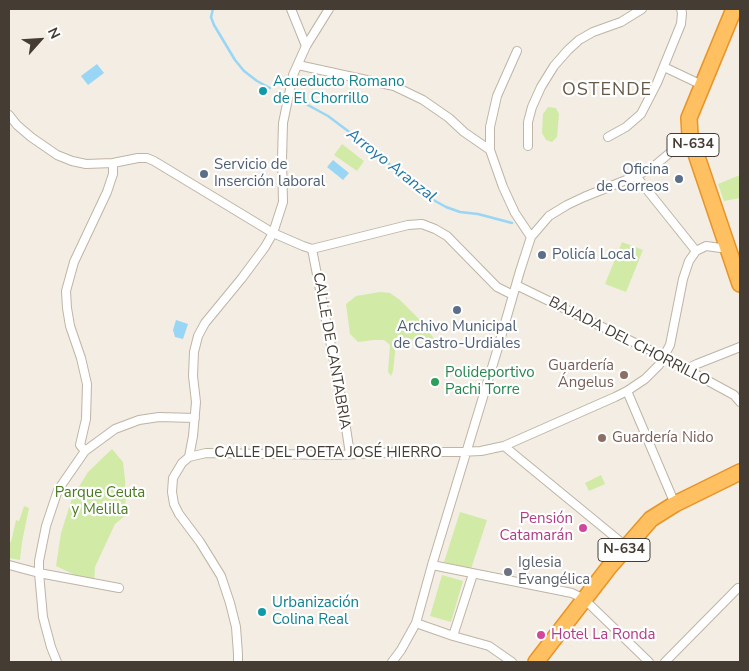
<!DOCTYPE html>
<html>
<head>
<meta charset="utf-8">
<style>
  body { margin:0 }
  #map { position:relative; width:749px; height:671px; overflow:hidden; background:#f3ede3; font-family:"Nunito Sans",sans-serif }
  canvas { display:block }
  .frame { position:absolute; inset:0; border:10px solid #453c33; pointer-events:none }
  .north { position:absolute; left:15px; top:15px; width:50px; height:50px; -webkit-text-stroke:4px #fff; paint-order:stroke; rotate:64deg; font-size:14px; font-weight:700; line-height:20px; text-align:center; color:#453c33 }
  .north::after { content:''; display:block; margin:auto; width:18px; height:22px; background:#453c33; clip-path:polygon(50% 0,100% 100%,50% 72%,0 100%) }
</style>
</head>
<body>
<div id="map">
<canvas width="749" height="671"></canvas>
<div class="frame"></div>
<div class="north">N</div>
</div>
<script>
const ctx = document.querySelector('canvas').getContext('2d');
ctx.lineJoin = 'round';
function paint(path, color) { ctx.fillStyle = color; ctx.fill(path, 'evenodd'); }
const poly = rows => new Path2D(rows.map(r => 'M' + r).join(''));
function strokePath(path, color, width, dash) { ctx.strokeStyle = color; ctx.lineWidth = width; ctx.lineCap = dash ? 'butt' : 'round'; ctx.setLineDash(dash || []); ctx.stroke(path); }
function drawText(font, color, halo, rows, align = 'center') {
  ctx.font = font + ' "Nunito Sans",sans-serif'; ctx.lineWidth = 4.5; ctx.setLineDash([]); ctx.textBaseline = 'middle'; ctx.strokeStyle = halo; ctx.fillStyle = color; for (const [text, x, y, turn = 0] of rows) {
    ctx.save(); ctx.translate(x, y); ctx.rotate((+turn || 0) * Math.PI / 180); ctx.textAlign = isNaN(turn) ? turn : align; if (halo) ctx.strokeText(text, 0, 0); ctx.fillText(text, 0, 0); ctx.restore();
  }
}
paint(poly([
  [548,107,556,108,559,114,557,137,552,142,546,140,542,133,543,114],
  [342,144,364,161,357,171,334,155],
  [740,175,740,198,724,201,718,184],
  [622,242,643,250,626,292,605,284],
  [380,292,390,293,400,300,419,319,439,345,436,348,421,341,408,339,398,341,396,344,393,371,391,376,388,372,390,345,384,340,373,340,358,342,350,334,346,304,356,296],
  [112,449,123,462,125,479,126,515,115,524,95,567,94,584,56,566,61,533,72,498,88,472],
  [601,475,605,484,589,491,585,483],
  [24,506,29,508,22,542,20,560,9,558,9,542,11,542,16,520,19,521],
  [460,512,487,520,471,569,444,562],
  [442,575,463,581,451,622,430,616]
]), '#d1eba7');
paint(poly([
  [97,64,104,73,88,85,81,76],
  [333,160,349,173,343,180,327,167],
  [176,320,188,324,183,339,175,337,173,330]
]), '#99d6f5');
strokePath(poly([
  [213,9,211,17,214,25,235,60,244,71,257,81,270,88],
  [278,92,306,104,328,116,368,146,428,197,446,207,460,212,478,214,512,223]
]), '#99d6f5', 2.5);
const street = poly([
  [291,9,306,46],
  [517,51,497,96,490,127,490,150,503,187,515,213,531,237],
  [298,65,394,86,423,100,449,118,464,132,490,150],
  [664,67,702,85],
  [9,115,17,125,31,137,57,155,72,161,86,164,113,163,138,158,147,158,154,161,273,233,303,246,312,249,408,225,422,224,435,229,447,236,497,287,513,295],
  [608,137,626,127,641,114,657,83,681,24,682,13,681,9],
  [528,146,528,122,532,107,541,87,554,66,568,50,579,40,593,32,621,22,642,9],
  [636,176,696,251],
  [312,249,342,402,350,454],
  [516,285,664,357,734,395,740,402],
  [686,369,697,364,740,347],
  [627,391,675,504],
  [504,446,627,547],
  [85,451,115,429,139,420,159,417,195,418],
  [189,457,206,453,335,455,405,452,458,452,481,451,504,446,615,397,627,391,645,379,659,365,670,345,683,279,689,261,696,251,706,246,728,249],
  [9,565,39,573,119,588],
  [432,565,572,593,584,599,649,662],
  [416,623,453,636,489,646,512,662],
  [453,636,473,574],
  [57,662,51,647,43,617,39,573,39,561,46,526,58,490,85,451,80,445,86,419,87,384,81,358,70,326,67,308,66,291,74,262,107,192,113,174,113,163],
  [238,662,238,654,236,627,230,603,221,576,200,542,179,514,174,504,172,492,173,478,182,463,189,457,193,436,196,402,193,376,194,352,198,336,205,323,242,278,265,247,273,233,283,202,282,159,283,123,293,75,306,46,329,9],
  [392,662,401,650,416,623,432,565,497,351,520,271,531,237,549,216,567,205,584,197,636,176,653,167,690,136],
  [665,662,738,588,740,588]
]);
const highway = poly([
  [734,9,689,118,690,136,740,284],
  [536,662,610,566,651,519,675,504,740,472]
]);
strokePath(street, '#bfb4a5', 10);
strokePath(highway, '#e99426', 18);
strokePath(street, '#fff', 8);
strokePath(highway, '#ffc061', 15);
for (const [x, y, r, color] of [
  [263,91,5,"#0f9aa8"],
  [204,174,5,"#5c6f8a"],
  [679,179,5,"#5c6f8a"],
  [542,255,5,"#5c6f8a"],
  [457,310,5,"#5c6f8a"],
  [624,375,5,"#8d6e63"],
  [435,382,5,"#2e9e5b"],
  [602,438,5,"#8d6e63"],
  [583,528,5,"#d1479c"],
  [508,572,5,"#6b7280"],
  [262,612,5,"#0f9aa8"],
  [541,635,5,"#d1479c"]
]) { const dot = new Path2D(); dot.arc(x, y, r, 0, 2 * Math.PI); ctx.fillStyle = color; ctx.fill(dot); strokePath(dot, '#fff', 2); }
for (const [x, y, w] of [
  [693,145,52],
  [624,550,52]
]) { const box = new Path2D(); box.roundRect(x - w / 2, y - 11.5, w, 23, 4); ctx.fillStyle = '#fff'; ctx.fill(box); strokePath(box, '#453c33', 1); }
drawText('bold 14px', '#453c33', null, [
  ["N-634",693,145],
  ["N-634",624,550]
]);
drawText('15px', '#0d838f', '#fff', [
  ["Acueducto Romano",273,82],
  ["de El Chorrillo",273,99],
  ["Urbanización",272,603],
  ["Colina Real",272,620]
], 'left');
drawText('15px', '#4e5e75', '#fff', [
  ["Servicio de",214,165],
  ["Inserción laboral",214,182],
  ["Oficina",669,170,"right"],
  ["de Correos",669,187,"right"],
  ["Policía Local",552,255],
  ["Archivo Municipal",457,327,"center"],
  ["de Castro-Urdiales",457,344,"center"]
], 'left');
drawText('15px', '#453c33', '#fff', [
  ["BAJADA DEL CHORRILLO",629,342,27],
  ["CALLE DE CANTABRIA",331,351,80],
  ["CALLE DEL POETA JOSÉ HIERRO",328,453]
]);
drawText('15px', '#785e54', '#fff', [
  ["Guardería",614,366],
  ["Ángelus",614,383],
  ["Guardería Nido",612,438,"left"]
], 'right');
drawText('15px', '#27864d', '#fff', [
  ["Polideportivo",445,373],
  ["Pachi Torre",445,390]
], 'left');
drawText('15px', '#4a7a22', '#fff', [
  ["Parque Ceuta",100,493],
  ["y Melilla",100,510]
]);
drawText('15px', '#b23c85', '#fff', [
  ["Pensión",573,519],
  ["Catamarán",573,536],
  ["Hotel La Ronda",551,635,"left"]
], 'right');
drawText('15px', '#5b616d', '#fff', [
  ["Iglesia",518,563],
  ["Evangélica",518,580]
], 'left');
drawText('italic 16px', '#2278a7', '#fff', [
  ["Arroyo Aranzal",391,166,38]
]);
ctx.letterSpacing = '1px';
drawText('18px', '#685a49', '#fff', [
  ["OSTENDE",607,91]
]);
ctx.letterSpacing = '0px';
</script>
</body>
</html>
